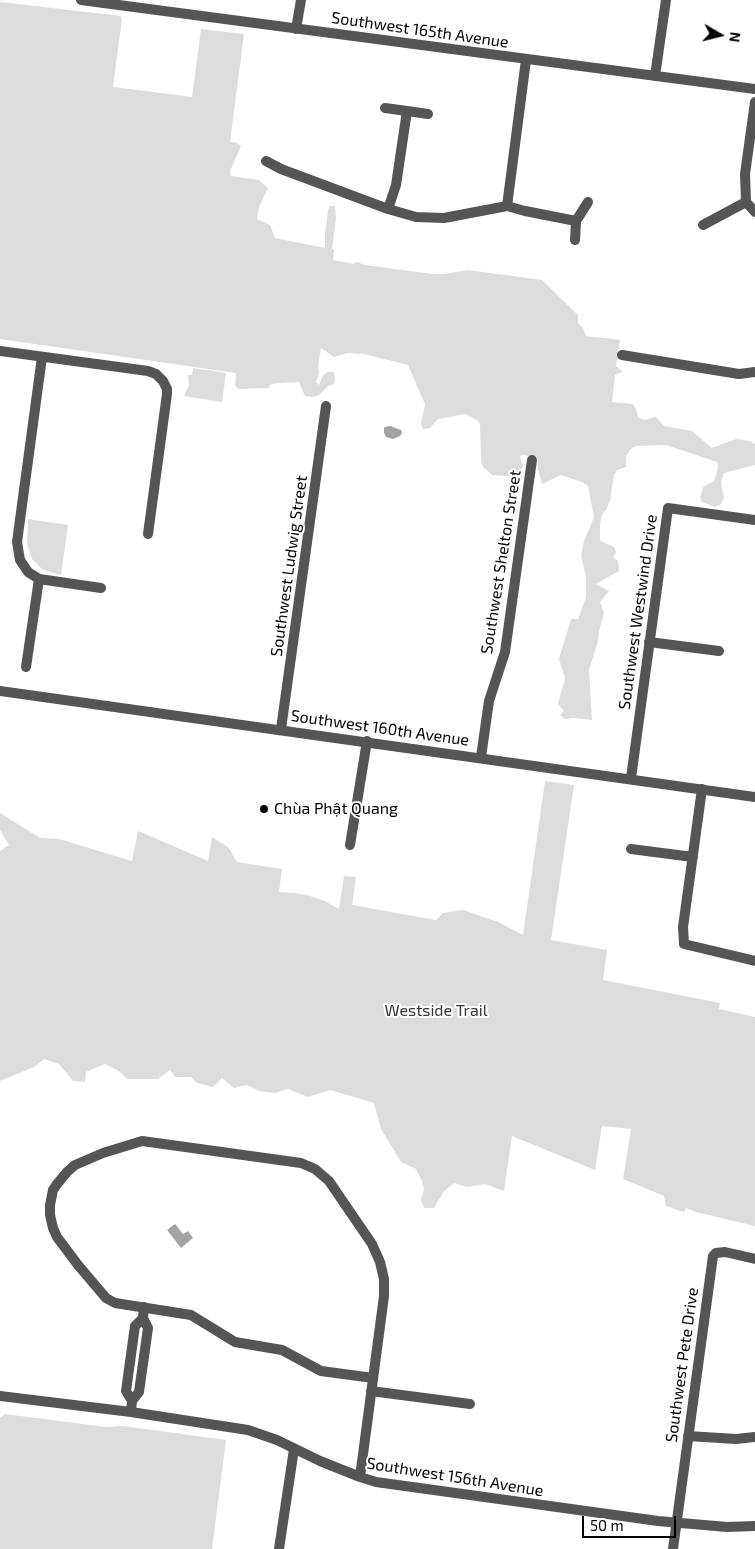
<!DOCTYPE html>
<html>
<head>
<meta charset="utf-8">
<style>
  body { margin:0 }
  #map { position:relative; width:755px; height:1549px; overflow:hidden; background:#fff; font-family:"Exo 2",sans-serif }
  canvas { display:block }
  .north { position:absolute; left:695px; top:10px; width:50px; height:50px; -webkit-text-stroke:4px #fff; paint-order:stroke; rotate:98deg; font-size:14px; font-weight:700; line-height:20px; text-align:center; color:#000 }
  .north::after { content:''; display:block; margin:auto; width:18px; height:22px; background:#000; clip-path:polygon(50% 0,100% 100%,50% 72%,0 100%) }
  .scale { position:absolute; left:582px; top:1516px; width:94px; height:22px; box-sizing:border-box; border:2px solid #000; border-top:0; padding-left:6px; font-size:15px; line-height:18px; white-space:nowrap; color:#000; -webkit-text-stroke:4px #fff; paint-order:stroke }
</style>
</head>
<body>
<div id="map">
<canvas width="755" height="1549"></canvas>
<div class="north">N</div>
<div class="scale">50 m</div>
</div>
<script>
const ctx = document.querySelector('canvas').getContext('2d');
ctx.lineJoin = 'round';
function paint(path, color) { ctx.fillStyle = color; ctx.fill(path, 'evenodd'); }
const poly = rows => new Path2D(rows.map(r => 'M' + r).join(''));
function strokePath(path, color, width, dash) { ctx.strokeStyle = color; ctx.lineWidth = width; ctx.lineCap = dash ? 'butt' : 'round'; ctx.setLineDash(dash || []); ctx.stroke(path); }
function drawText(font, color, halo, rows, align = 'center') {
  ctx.font = font + ' "Exo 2",sans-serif'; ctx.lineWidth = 4; ctx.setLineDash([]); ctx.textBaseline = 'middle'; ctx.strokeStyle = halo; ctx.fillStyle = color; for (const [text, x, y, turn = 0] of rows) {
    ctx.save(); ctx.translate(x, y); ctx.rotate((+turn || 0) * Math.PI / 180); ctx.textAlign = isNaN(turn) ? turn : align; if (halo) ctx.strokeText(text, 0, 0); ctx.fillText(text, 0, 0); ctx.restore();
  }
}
paint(poly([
  [0,2,121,16,121,18,122,19,113,87,192,97,201,29,244,34,230,142,235,142,241,146,230,171,231,176,259,180,268,188,259,207,257,219,270,225,275,238,325,248,325,234,328,210,330,206,335,206,336,219,332,249,334,249,333,260,354,264,357,262,365,265,433,274,445,274,468,270,542,280,578,315,578,323,583,328,586,336,620,340,616,366,623,372,615,375,612,402,633,404,636,409,638,417,644,420,656,417,664,426,692,431,712,448,736,439,750,441,755,444,755,465,724,473,721,483,724,498,721,504,715,507,702,502,700,497,703,487,714,481,718,467,717,462,666,445,636,446,631,449,626,456,626,467,617,470,614,475,610,501,606,510,602,514,600,525,600,541,614,547,616,552,613,557,618,561,619,571,596,584,609,591,600,602,604,613,599,631,598,641,589,670,592,720,573,718,565,719,560,715,564,711,558,704,565,678,559,659,571,619,578,619,586,597,586,577,581,555,584,541,594,517,588,486,582,482,561,475,542,484,538,469,538,458,523,455,520,456,523,466,520,471,507,476,492,475,483,467,481,461,480,424,477,420,465,414,438,419,430,428,423,429,421,424,425,404,408,365,364,354,348,353,334,357,321,348,318,366,319,374,316,382,319,385,323,375,328,372,334,372,335,378,334,384,328,386,319,395,313,397,305,396,299,382,277,383,270,385,269,388,238,389,235,385,236,373,0,339],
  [193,368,226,373,222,402,184,396,189,385,188,375,192,375],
  [28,519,68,525,61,575,43,570,32,559,27,544],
  [545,781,574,785,551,940,607,950,603,980,720,1003,719,1009,755,1017,755,1226,696,1212,686,1208,684,1212,666,1206,664,1196,623,1179,631,1129,602,1126,595,1170,512,1136,504,1191,485,1184,467,1187,454,1183,444,1191,434,1208,424,1208,421,1200,424,1189,422,1181,416,1169,401,1162,381,1129,374,1103,330,1090,308,1097,288,1089,275,1093,259,1091,247,1085,234,1088,222,1078,213,1087,197,1083,191,1077,175,1077,170,1070,158,1079,127,1079,119,1071,105,1064,86,1072,85,1082,73,1081,59,1064,44,1059,34,1067,0,1081,0,851,9,845,0,830,0,813,40,838,59,839,132,861,138,831,208,861,212,837,228,847,237,862,282,869,279,892,295,893,310,896,325,901,339,909,344,876,356,877,352,905,436,920,443,913,463,910,498,922,523,935],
  [5,1414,106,1427,123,1426,226,1440,212,1549,0,1549,0,1418]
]), '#dcdcdc');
paint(poly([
  [390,426,401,430,402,433,400,436,393,439,386,437,384,433,384,428,385,427],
  [175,1224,183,1234,188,1231,193,1238,181,1248,167,1230]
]), '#a3a3a3');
strokePath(poly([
  [81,0,755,89],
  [296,29,301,0],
  [655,76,666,0],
  [755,102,745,174,746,202,755,212],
  [385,108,407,111],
  [266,161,281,169,388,209,416,217,444,218,507,206,525,211,576,221,575,240],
  [507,206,526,60],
  [388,209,396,185,407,111,428,114],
  [576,221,588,202],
  [703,225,746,202],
  [0,351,148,371,156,374,163,381,167,389,167,394,148,534],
  [622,355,739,374,755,372],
  [42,357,17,542,20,560,28,572,39,579,101,588],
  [649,642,719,651],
  [26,667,39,579],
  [281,729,326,406],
  [481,757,489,701,505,652,532,460],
  [631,778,668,508,755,520],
  [702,789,683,927,684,944,755,961],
  [350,845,367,741],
  [631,849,693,857],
  [371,1391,470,1404],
  [0,1396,131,1412,248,1430,277,1440,320,1461,360,1477,376,1482,658,1521,727,1527,755,1526],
  [132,1401,126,1391,135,1326,143,1318],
  [131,1412,132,1401,139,1392,148,1328,143,1318,144,1307],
  [688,1436,736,1439,755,1437],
  [360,1477,384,1296,384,1279,380,1262,372,1244,329,1181,315,1169,301,1163,142,1141,103,1153,75,1165,67,1172,57,1184,53,1190,50,1205,50,1215,53,1228,57,1237,78,1265,106,1298,115,1303,191,1315,235,1342,282,1350,321,1371,373,1378],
  [279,1549,294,1449],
  [673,1549,713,1256,716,1253,725,1252,755,1259]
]), '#555', 10);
strokePath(poly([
  [0,691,755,797]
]), '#555', 10);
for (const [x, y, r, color] of [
  [264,809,5,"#000"]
]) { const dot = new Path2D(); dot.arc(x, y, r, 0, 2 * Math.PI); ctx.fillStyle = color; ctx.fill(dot); strokePath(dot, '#fff', 2); }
drawText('16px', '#000', '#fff', [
  ["Southwest 165th Avenue",420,30,8],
  ["Southwest Shelton Street",501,562,-81],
  ["Southwest Ludwig Street",289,566,-82],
  ["Southwest Westwind Drive",638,612,-82],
  ["Southwest 160th Avenue",380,728,8],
  ["Southwest Pete Drive",682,1365,-82],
  ["Southwest 156th Avenue",455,1477,9]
]);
drawText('16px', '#000', '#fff', [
  ["Chùa Phật Quang",274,809]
], 'left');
drawText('16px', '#333', '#fff', [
  ["Westside Trail",436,1011]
]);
</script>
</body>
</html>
